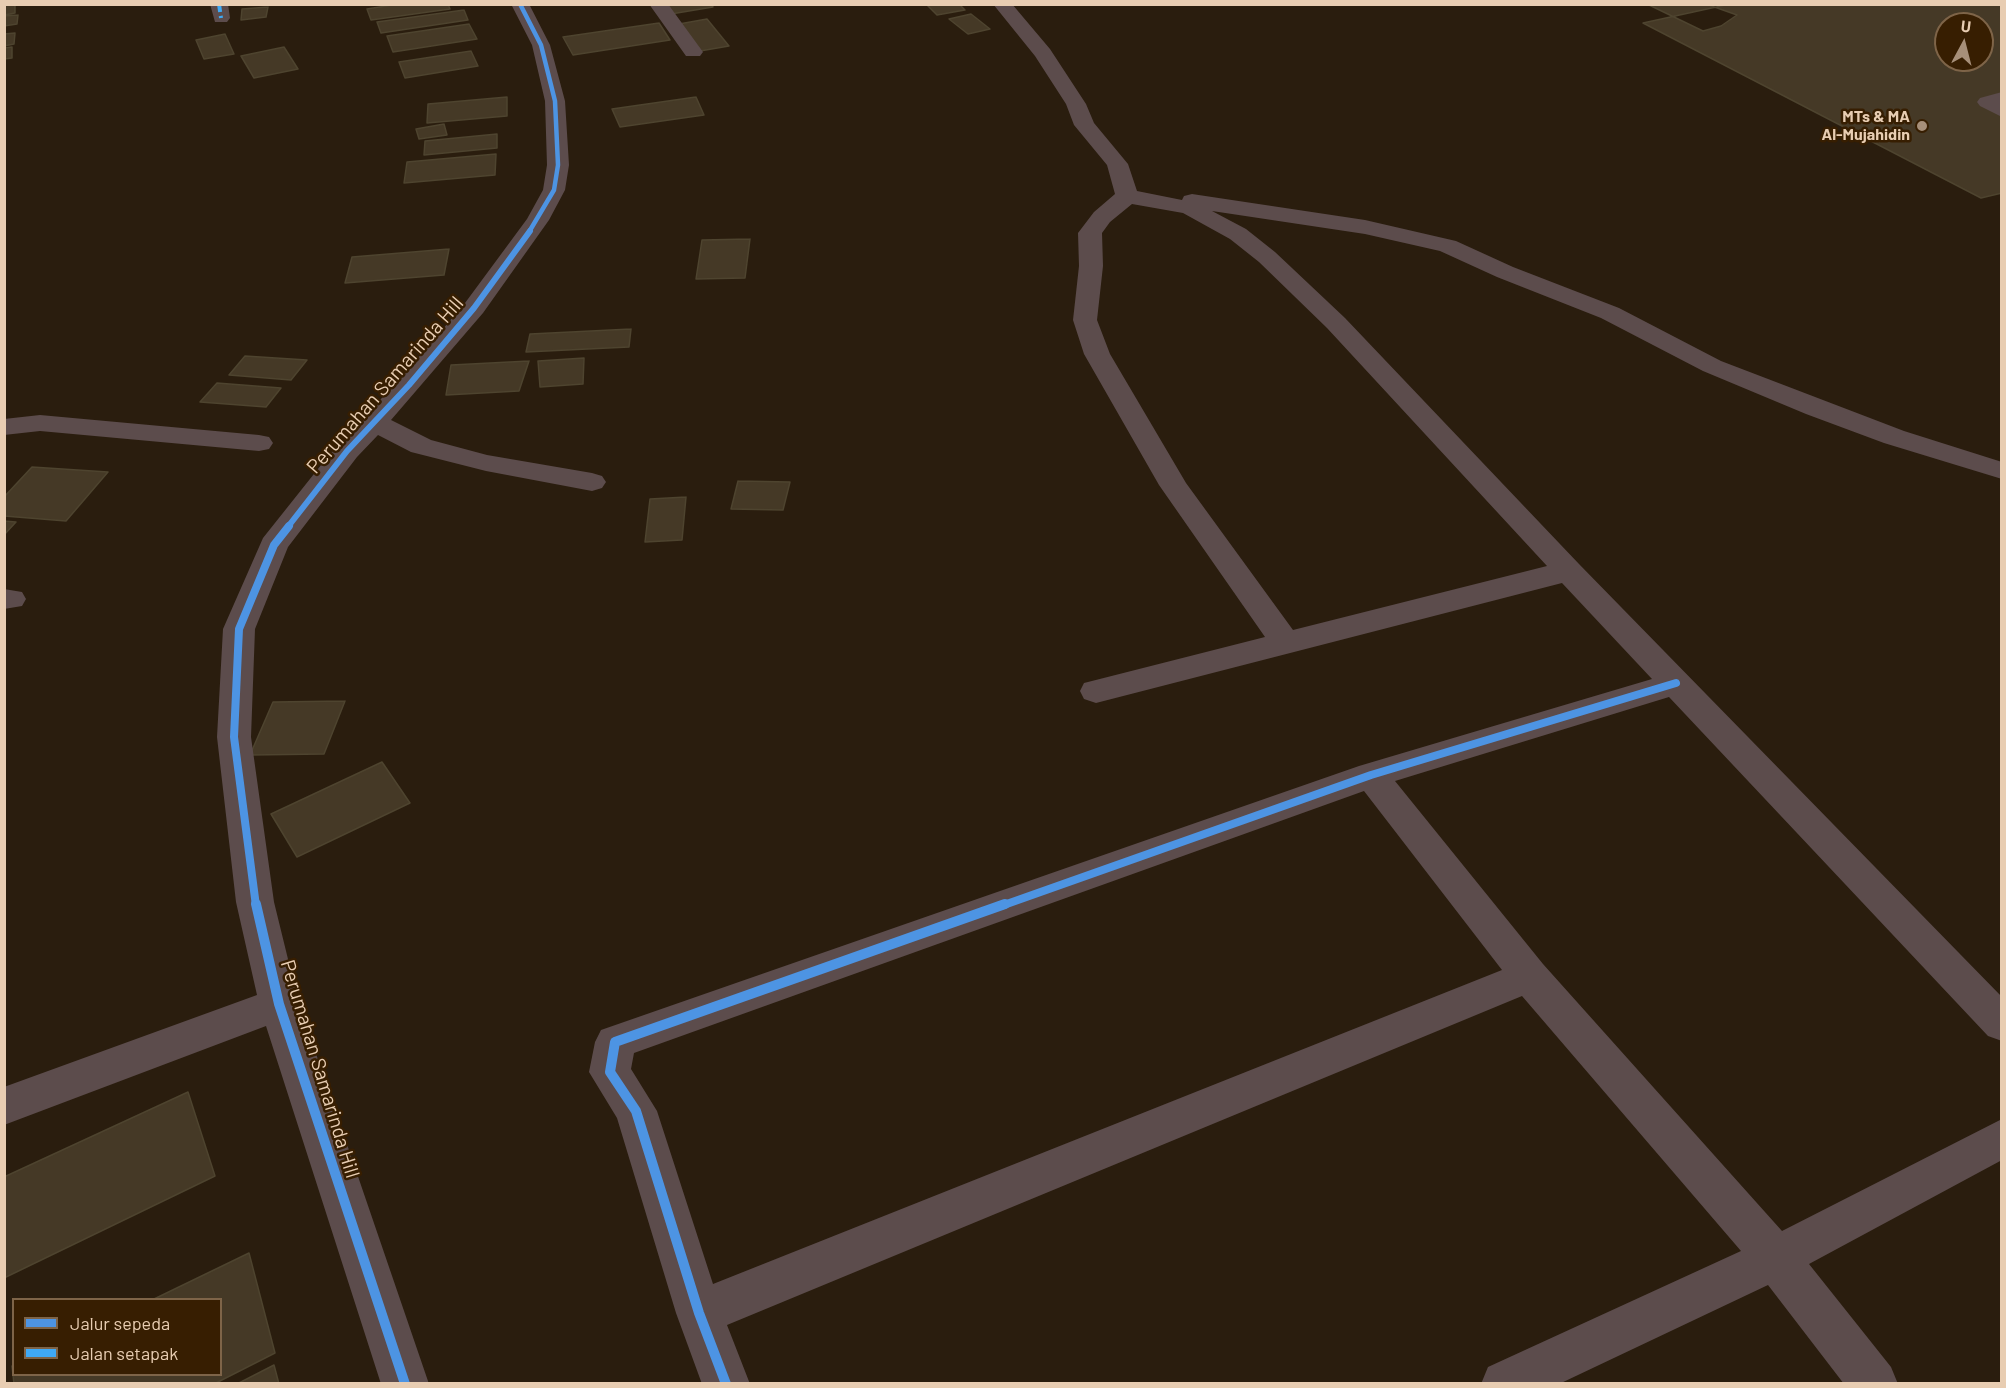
<!DOCTYPE html>
<html>
<head>
<meta charset="utf-8">
<style>
  body { margin:0 }
  #map { position:relative; width:2006px; height:1388px; overflow:hidden; background:#2a1d0e; font-family:Barlow,sans-serif }
  canvas { display:block }
  .frame { position:absolute; inset:0; border:6px solid #e8cdb2; pointer-events:none }
  .legend { position:absolute; left:12px; top:1298px; width:210px; height:78px; box-sizing:border-box; background:#371e01; border:2px solid #7e6448; margin:0; padding:8px 10px; list-style:none; font-size:18px; color:#e8cdb2 }
  .legend li { display:flex; align-items:center; gap:12px; height:30px }
  .legend b { width:30px; border:2px solid #7e6448 }
  .north { position:absolute; left:1934px; top:12px; width:60px; height:60px; box-sizing:border-box; background:#371e01; border:2px solid #7e6448; border-radius:50%; rotate:7deg; font-size:16px; font-weight:700; line-height:24px; text-align:center; color:#e8cdb2 }
  .north::after { content:''; display:block; margin:auto; width:21px; height:27px; background:#a68f79; clip-path:polygon(50% 0,100% 100%,50% 72%,0 100%) }
</style>
</head>
<body>
<div id="map">
<canvas width="2006" height="1388"></canvas>
<div class="frame"></div>
<ul class="legend">
<li><b style="height:8px;background:#4d94e3"></b>Jalur sepeda</li>
<li><b style="height:8px;background:#3fa9f5"></b>Jalan setapak</li>
</ul>
<div class="north">U</div>
</div>
<script>
const ctx = document.querySelector('canvas').getContext('2d');
ctx.lineJoin = 'round';
function paint(path, color) { ctx.fillStyle = color; ctx.fill(path, 'evenodd'); }
const poly = rows => new Path2D(rows.map(r => 'M' + r).join(''));
function strokePath(path, color, width, dash) { ctx.strokeStyle = color; ctx.lineWidth = width; ctx.lineCap = dash ? 'butt' : 'round'; ctx.setLineDash(dash || []); ctx.stroke(path); }
function drawText(font, color, halo, rows, align = 'center') {
  ctx.font = font + ' Barlow,sans-serif'; ctx.lineWidth = 5; ctx.setLineDash([]); ctx.textBaseline = 'middle'; ctx.strokeStyle = halo; ctx.fillStyle = color; for (const [text, x, y, turn = 0] of rows) {
    ctx.save(); ctx.translate(x, y); ctx.rotate((+turn || 0) * Math.PI / 180); ctx.textAlign = isNaN(turn) ? turn : align; if (halo) ctx.strokeText(text, 0, 0); ctx.fillText(text, 0, 0); ctx.restore();
  }
}
const building = poly([
  [4,4,15,4,15,13,4,15,4,4],
  [398,4,448,4,450,9,371,20,367,9,398,4],
  [663,4,711,4,713,7,671,14,663,4],
  [926,4,959,4,965,10,937,15,926,4],
  [1706,4,1737,15,1721,26,1703,31,1647,4,1706,4],
  [1730,4,2002,4,2002,193,1981,198,1643,23,1730,4],
  [1946,24,1982,24,1982,60,1946,60,1946,24],
  [268,7,266,17,241,20,242,9,268,7],
  [464,10,468,20,381,33,377,22,464,10],
  [971,14,990,29,968,34,949,19,971,14],
  [18,15,17,24,4,26,4,16,18,15],
  [707,19,729,46,700,51,679,24,707,19],
  [659,23,670,40,573,55,563,37,659,23],
  [469,24,477,39,393,52,387,36,469,24],
  [15,33,14,44,4,46,4,34,15,33],
  [225,34,234,54,204,59,196,40,225,34],
  [12,47,12,58,4,59,4,48,12,47],
  [284,47,298,69,254,78,241,56,284,47],
  [471,51,478,66,405,78,399,62,471,51],
  [507,97,507,116,427,123,428,104,507,97],
  [696,97,704,115,620,127,612,109,696,97],
  [444,124,447,135,419,139,416,129,444,124],
  [497,134,497,148,424,155,425,141,497,134],
  [496,154,495,175,404,183,407,162,496,154],
  [750,239,745,278,696,279,702,240,750,239],
  [449,249,444,275,345,283,352,257,449,249],
  [631,329,629,347,526,352,530,334,631,329],
  [245,356,307,360,291,380,229,375,245,356],
  [584,358,583,384,540,387,538,361,584,358],
  [529,361,519,391,446,395,451,365,529,361],
  [217,383,281,388,266,407,200,402,217,383],
  [32,467,108,472,66,521,4,516,4,497,32,467],
  [738,481,790,482,783,510,731,509,738,481],
  [686,497,682,540,645,542,650,499,686,497],
  [4,521,16,522,4,535,4,521],
  [345,701,324,754,250,755,273,702,345,701],
  [382,762,410,803,297,857,271,814,382,762],
  [188,1092,215,1176,4,1278,4,1177,188,1092],
  [249,1253,275,1353,214,1384,14,1384,12,1366,14,1366,14,1374,220,1374,220,1300,152,1300,249,1253],
  [274,1365,279,1384,237,1384,274,1365]
]);
paint(building, '#453926');
strokePath(building, '#4e442f', 1.5);
paint(poly([
  [210,4,228,4,230,18,227,22,215,22,210,4],
  [511,4,529,4,550,45,565,101,569,165,565,190,549,220,483,313,391,420,431,440,487,455,592,473,602,476,606,482,602,488,592,491,486,471,411,452,378,435,357,457,288,547,255,629,251,737,274,902,299,1004,429,1384,381,1384,266,1026,4,1125,4,1087,257,995,236,902,217,737,223,629,263,538,337,445,400,379,465,303,527,219,543,190,547,165,545,101,532,45,511,4],
  [649,4,668,4,703,52,700,56,686,56,649,4],
  [993,4,1012,4,1050,49,1086,104,1094,123,1128,164,1137,191,1182,200,1184,196,1192,194,1365,220,1456,241,1513,267,1619,308,1721,361,1904,431,2002,462,2002,479,1884,443,1806,414,1703,371,1601,318,1497,277,1440,251,1365,234,1212,211,1246,229,1275,252,1345,318,1579,564,2002,997,2002,1041,1988,1036,1669,697,1395,781,1543,964,1782,1231,2002,1119,2002,1160,1809,1264,1891,1367,1898,1384,1844,1384,1768,1285,1559,1384,1481,1384,1488,1367,1741,1251,1522,996,727,1325,750,1384,702,1384,676,1313,617,1118,589,1072,595,1042,601,1030,1359,766,1652,679,1562,583,1096,703,1084,699,1080,691,1084,683,1265,637,1159,485,1084,354,1073,320,1079,266,1078,233,1094,212,1115,194,1107,165,1074,125,1066,104,1035,56,993,4],
  [1132,204,1183,213,1230,239,1259,262,1327,328,1547,566,1293,630,1186,483,1110,354,1097,320,1103,266,1102,233,1110,222,1132,204],
  [1364,791,1502,970,713,1284,657,1111,631,1069,634,1053,1364,791],
  [2002,92,2002,117,1980,106,1977,102,1980,98,2002,92],
  [40,415,259,435,269,437,273,443,269,449,259,451,40,431,4,435,4,419,40,415],
  [4,589,22,592,26,599,22,606,4,609,4,589]
]), '#5c4c4c');
strokePath(poly([
  [219,4,221,18]
]), '#3fa9f5', 4, [8, 4]);
strokePath(poly([
  [520,4,541,45,555,101,558,165,554,190,529,232]
]), '#4d94e3', 4.5);
strokePath(poly([
  [287,528,347,451,409,385,474,308,530,231]
]), '#4d94e3', 6);
strokePath(poly([
  [256,906,234,737,239,629,274,545,289,526],
  [1001,906,1371,775,1676,683]
]), '#4d94e3', 8);
strokePath(poly([
  [256,904,279,1004,405,1384],
  [726,1384,699,1313,636,1111,610,1072,615,1042,1005,904]
]), '#4d94e3', 10);
for (const [x, y, r, color] of [
  [1922,126,6,"#a68f79"]
]) { const dot = new Path2D(); dot.arc(x, y, r, 0, 2 * Math.PI); ctx.fillStyle = color; ctx.fill(dot); strokePath(dot, '#371e01', 2); }
drawText('bold 16px', '#e8cdb2', '#371e01', [
  ["MTs & MA",1910,117],
  ["Al-Mujahidin",1910,135]
], 'right');
drawText('20px', '#e8cdb2', '#371e01', [
  ["Perumahan Samarinda Hill",385,385,-49],
  ["Perumahan Samarinda Hill",320,1069,73]
]);
</script>
</body>
</html>
